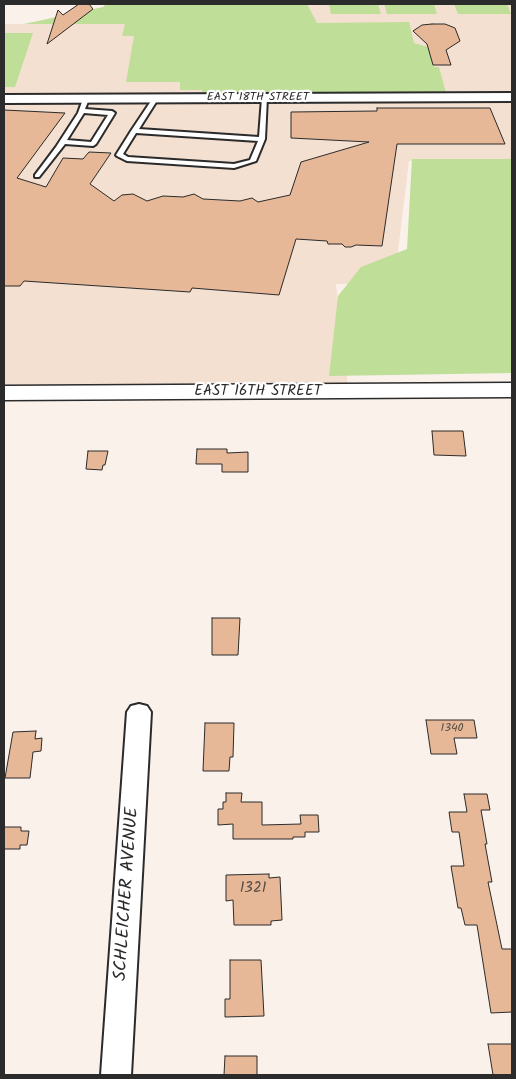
<!DOCTYPE html>
<html>
<head>
<meta charset="utf-8">
<style>
  body { margin:0 }
  #map { position:relative; width:516px; height:1079px; overflow:hidden; background:#faf1ea; font-family:Kalam,sans-serif }
  canvas { display:block }
  .frame { position:absolute; inset:0; border:5px solid #2b2b2b; pointer-events:none }
</style>
</head>
<body>
<div id="map">
<canvas width="516" height="1079"></canvas>
<div class="frame"></div>
</div>
<script>
const ctx = document.querySelector('canvas').getContext('2d');
ctx.lineJoin = 'round';
function paint(path, color) { ctx.fillStyle = color; ctx.fill(path, 'evenodd'); }
const poly = rows => new Path2D(rows.map(r => 'M' + r).join(''));
function strokePath(path, color, width, dash) { ctx.strokeStyle = color; ctx.lineWidth = width; ctx.lineCap = dash ? 'butt' : 'round'; ctx.setLineDash(dash || []); ctx.stroke(path); }
function drawText(font, color, halo, rows, align = 'center') {
  ctx.font = font + ' Kalam,sans-serif'; ctx.lineWidth = 4.5; ctx.setLineDash([]); ctx.textBaseline = 'middle'; ctx.strokeStyle = halo; ctx.fillStyle = color; for (const [text, x, y, turn = 0] of rows) {
    ctx.save(); ctx.translate(x, y); ctx.rotate((+turn || 0) * Math.PI / 180); ctx.textAlign = isNaN(turn) ? turn : align; if (halo) ctx.strokeText(text, 0, 0); ctx.fillText(text, 0, 0); ctx.restore();
  }
}
paint(poly([
  [201,4,512,4,512,161,409,161,394,284,336,284,348,386,4,389,4,24,199,23]
]), '#f4e0d1');
paint(poly([
  [106,4,307,4,317,23,409,22,414,43,428,47,434,67,439,67,446,93,203,94,202,90,180,90,180,82,126,82,134,36,122,36,125,24,24,24,103,7],
  [329,4,378,4,381,14,331,14],
  [384,4,434,4,437,14,387,14],
  [454,4,507,4,511,14,458,14],
  [4,33,33,33,15,87,4,87],
  [412,159,512,159,512,373,329,376,338,296,361,267,407,249]
]), '#bfde97');
const building = poly([
  [79,4,89,4,93,9,47,44,58,10,63,15,79,4],
  [432,24,445,24,455,28,460,41,446,50,451,65,433,65,427,44,413,31,422,25,432,24],
  [377,108,490,108,505,144,397,144,382,246,356,245,351,247,345,247,342,244,328,244,327,241,296,239,279,295,192,288,190,292,24,281,20,286,4,286,4,110,65,113,17,178,46,187,63,158,83,159,89,152,111,153,90,184,114,201,122,195,133,194,147,201,163,196,183,197,194,194,203,199,240,201,252,198,258,202,290,195,301,162,369,142,291,138,291,112,377,111,377,108],
  [432,431,463,431,466,456,434,455,432,431],
  [197,449,227,449,227,453,248,452,248,472,222,472,222,464,196,464,197,449],
  [88,451,108,451,105,465,103,465,102,470,86,469,88,451],
  [212,618,240,618,238,655,212,655,212,618],
  [426,720,474,720,477,738,454,738,457,754,431,754,426,720],
  [205,723,234,723,233,757,230,757,229,771,203,771,205,723],
  [36,731,35,739,42,738,41,751,33,752,30,778,5,778,13,732,36,731],
  [226,793,242,793,241,802,262,802,262,825,301,824,300,815,318,815,319,832,305,832,305,837,293,837,293,839,233,839,233,824,218,825,218,809,223,809,223,802,226,802,226,793],
  [464,794,487,794,490,810,481,810,487,844,485,844,492,882,488,882,502,949,512,949,512,1012,491,1013,477,925,465,925,461,908,458,908,451,866,464,866,459,832,452,832,449,812,467,812,464,794],
  [4,827,21,827,21,831,29,831,27,845,20,845,20,849,4,849,4,827],
  [269,874,269,878,280,877,282,920,271,921,271,925,234,925,233,900,226,901,226,875,269,874],
  [230,960,261,960,264,1016,225,1017,225,999,230,999,230,960],
  [488,1044,512,1044,512,1075,493,1075,488,1044],
  [225,1056,257,1056,257,1075,224,1075,225,1056]
]);
paint(building, '#e6b897');
strokePath(building, '#2b2b2b', 1);
const lane = poly([
  [86,97,89,99,85,109,112,111,115,113,96,144,93,146,65,144,39,177,35,177,35,175,56,147,78,113,83,99,86,97],
  [84,113,108,115,91,142,67,140,84,113],
  [155,97,158,99,139,129,259,137,262,98,267,97,265,139,256,161,234,168,127,161,117,156,116,155,131,131,153,98,155,97],
  [136,133,258,141,250,160,234,164,128,157,123,154,136,133]
]);
const street = poly([
  [512,93,512,101,4,103,4,95,512,93],
  [139,704,147,706,151,712,131,1075,101,1075,127,712,131,706,139,704]
]);
const secondary = poly([
  [512,383,512,397,4,400,4,386,512,383]
]);
strokePath(lane, '#2b2b2b', 4);
strokePath(street, '#2b2b2b', 4);
strokePath(secondary, '#2b2b2b', 3);
paint(lane, '#fff');
paint(street, '#fff');
paint(secondary, '#fff');
drawText('12px', '#2b2b2b', '#fff', [
  ["EAST 18TH STREET",258,98]
]);
drawText('12px', '#5a4e46', null, [
  ["1340",452,729]
]);
drawText('15px', '#2b2b2b', '#fff', [
  ["EAST 16TH STREET",258,392]
]);
drawText('15px', '#5a4e46', null, [
  ["1321",253,889]
]);
drawText('18px', '#2b2b2b', '#fff', [
  ["SCHLEICHER AVENUE",128,894,-86]
]);
</script>
</body>
</html>
